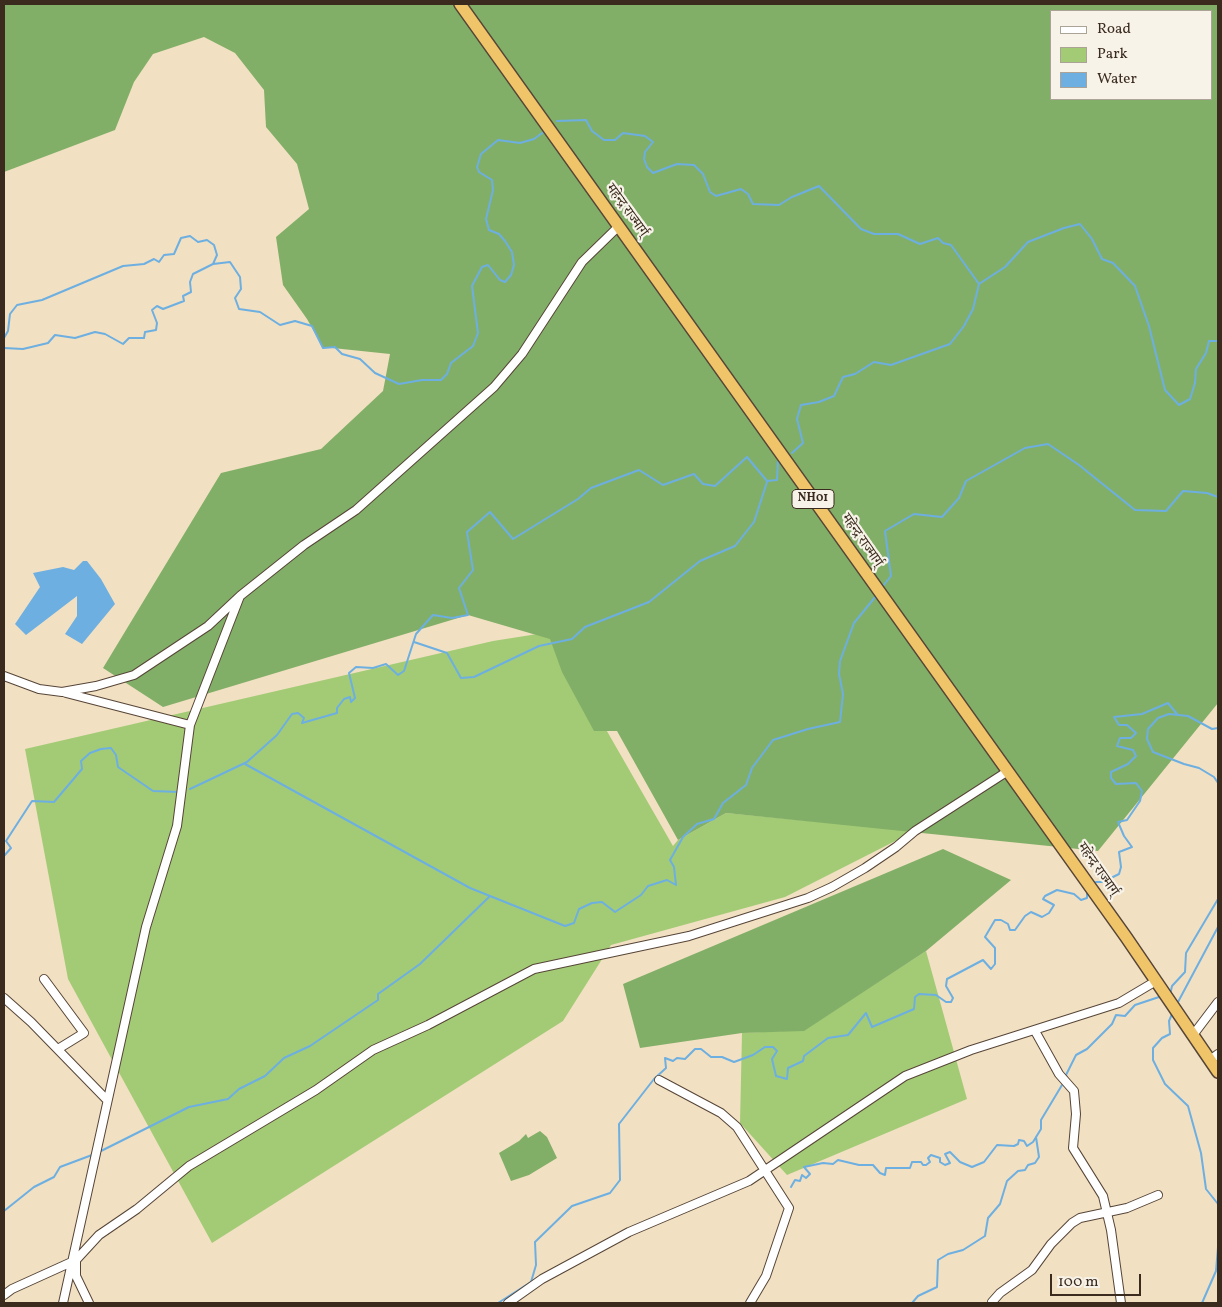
<!DOCTYPE html>
<html>
<head>
<meta charset="utf-8">
<style>
  body { margin:0 }
  #map { position:relative; width:1222px; height:1307px; overflow:hidden; background:#f2e0c3; font-family:Vollkorn,serif }
  canvas { display:block }
  .frame { position:absolute; inset:0; border:5px solid #3b2a1e; pointer-events:none }
  .legend { position:absolute; left:1050px; top:10px; width:162px; height:90px; box-sizing:border-box; background:#f7f3e8; border:1px solid #aca397; margin:0; padding:6px 9px; list-style:none; font-size:15px; color:#3b2a1e }
  .legend li { display:flex; align-items:center; gap:10px; height:25px }
  .legend b { width:25px; border:1px solid #aca397 }
  .scale { position:absolute; left:1050px; top:1274px; width:91px; height:22px; box-sizing:border-box; border:2px solid #3b2a1e; border-top:0; padding-left:6px; font-size:15px; line-height:18px; white-space:nowrap; color:#3b2a1e; -webkit-text-stroke:4px #f7f3e8; paint-order:stroke }
</style>
</head>
<body>
<div id="map">
<canvas width="1222" height="1307"></canvas>
<div class="frame"></div>
<ul class="legend">
<li><b style="height:6px;background:#fff"></b>Road</li>
<li><b style="height:14px;background:#a3cb76"></b>Park</li>
<li><b style="height:14px;background:#6dafe1"></b>Water</li>
</ul>
<div class="scale">100 m</div>
</div>
<script>
const ctx = document.querySelector('canvas').getContext('2d');
ctx.lineJoin = 'round';
function paint(path, color) { ctx.fillStyle = color; ctx.fill(path, 'evenodd'); }
const poly = rows => new Path2D(rows.map(r => 'M' + r).join(''));
function strokePath(path, color, width, dash) { ctx.strokeStyle = color; ctx.lineWidth = width; ctx.lineCap = dash ? 'butt' : 'round'; ctx.setLineDash(dash || []); ctx.stroke(path); }
function drawText(font, color, halo, rows, align = 'center') {
  ctx.font = font + ' Vollkorn,"Noto Serif Devanagari",serif'; ctx.lineWidth = 4.5; ctx.setLineDash([]); ctx.textBaseline = 'middle'; ctx.strokeStyle = halo; ctx.fillStyle = color; for (const [text, x, y, turn = 0] of rows) {
    ctx.save(); ctx.translate(x, y); ctx.rotate((+turn || 0) * Math.PI / 180); ctx.textAlign = isNaN(turn) ? turn : align; if (halo) ctx.strokeText(text, 0, 0); ctx.fillText(text, 0, 0); ctx.restore();
  }
}
paint(poly([
  [550,632,673,846,678,840,726,813,915,831,785,897,611,945,563,1021,212,1243,68,979,25,749,493,641],
  [926,951,967,1099,787,1175,740,1123,742,1033,804,1030]
]), '#a3cb76');
paint(poly([
  [4,4,1218,4,1218,703,1098,851,726,813,678,840,617,731,594,731,562,672,550,639,468,615,163,707,103,668,221,473,321,449,383,391,390,354,323,347,307,319,283,285,276,237,309,209,297,164,266,127,264,90,235,53,204,37,153,54,134,82,115,130,4,172],
  [1051,11,1211,11,1211,99,1051,99],
  [943,849,1011,880,926,951,804,1031,742,1033,640,1048,623,984],
  [540,1131,547,1137,557,1158,529,1175,511,1181,499,1153,519,1141,526,1134,528,1138]
]), '#82af67');
paint(poly([
  [83,561,87,561,101,579,115,604,82,644,65,634,77,616,77,596,26,635,15,624,40,587,33,573,63,567,74,570]
]), '#6dafe1');
strokePath(poly([
  [557,121,586,120,592,131,604,140,615,140,623,133,645,136,653,142,645,152,644,159,647,167,653,173,677,164,694,165,703,174,710,192,716,196,741,189,748,194,753,204,779,205,792,197,819,186,861,229,874,234,898,234,920,244,938,238,943,243,951,245,979,284],
  [4,338,8,331,10,314,17,305,42,300,123,266,144,264,154,259,159,262,164,255,174,254,181,238,190,236,198,242,207,240,214,245,217,255,213,264,230,262,240,277,241,289,235,298,239,309,260,312,280,325,295,321,312,326,323,348,335,347,342,354,360,359,375,373,399,384,422,380,441,380,447,374,451,363,473,346,478,333,472,286,482,267,488,265,500,280,505,282,511,275,514,265,512,252,505,241,499,234,489,230,486,219,493,190,492,180,479,172,477,167,481,154,498,140,520,143,534,139,545,131],
  [4,348,23,349,48,343,55,335,75,338,95,332,105,334,123,344,129,338,144,338,145,332,156,330,157,323,152,310,157,306,163,309,184,301,183,296,191,292,190,282,193,274,213,264],
  [792,453,803,443,797,419,801,405,819,402,834,396,843,377,855,374,874,362,891,365,950,344,964,326,973,309,979,284,1005,267,1028,242,1064,228,1080,224,1092,239,1102,259,1113,263,1135,286,1149,326,1165,390,1179,405,1190,399,1195,383,1196,369,1206,353,1209,341,1218,341],
  [883,586,891,576,885,531,914,514,942,517,959,498,966,481,1025,448,1048,444,1079,465,1135,510,1166,511,1183,491,1207,493,1218,497],
  [414,642,447,653,461,678,474,677,539,646,572,639,585,627,649,602,700,561,735,546,754,522,767,482],
  [1218,728,1212,729,1188,716,1169,714,1158,718,1148,729,1147,739,1153,752,1184,764,1199,768,1214,777,1218,783],
  [245,764,470,888,565,926,574,923,579,909,592,903,602,902,615,912,641,895,648,886,667,880,676,885,674,867,670,860,683,837,697,824,714,819,723,803,746,785,752,768,773,740,808,729,840,722,843,694,839,674,840,661,854,623,876,596],
  [190,789,247,762,277,735,292,714,298,713,304,718,302,723,337,713,337,708,344,699,350,697,351,702,355,698,349,673,356,667,373,668,386,664,398,675,404,671,416,634,433,615,452,618,468,615,459,588,473,570,467,532,490,512,513,539,578,499,591,488,639,470,663,485,694,474,703,484,715,486,747,457,767,481,777,480,778,461],
  [4,856,11,848,6,841,32,801,54,802,82,769,81,761,90,753,101,749,111,748,116,755,118,767,153,791,179,792],
  [1096,882,1103,882,1119,874,1121,867,1119,852,1132,847,1124,836,1118,822,1127,820,1140,801,1142,791,1136,783,1116,784,1111,778,1111,772,1128,764,1136,756,1133,750,1117,746,1120,738,1131,738,1136,733,1127,725,1119,725,1114,717,1142,714,1168,703,1177,714],
  [1170,995,1172,986,1185,972,1186,953,1218,899],
  [1178,1002,1218,927],
  [1172,1014,1169,1021,1170,1034,1162,1038,1153,1048,1153,1060,1165,1084,1188,1106,1201,1153,1206,1189,1218,1204],
  [1067,1078,1066,1075,1076,1055,1087,1049,1112,1024,1116,1015,1125,1016,1135,1005,1159,997,1162,998],
  [101,1151,189,1107,228,1099,239,1089,265,1076,284,1058,310,1046,378,1000,378,994,420,964,490,896],
  [791,1187,795,1180,800,1181,802,1175,806,1178,810,1174,804,1167,823,1163,833,1164,838,1160,859,1165,873,1165,880,1173,885,1175,886,1168,910,1168,912,1162,921,1162,923,1165,926,1165,930,1162,928,1158,931,1155,940,1158,940,1162,945,1165,950,1163,945,1154,950,1152,960,1162,972,1167,984,1162,997,1145,1014,1146,1018,1144,1019,1140,1024,1141,1027,1146,1033,1142,1041,1129,1041,1120,1062,1085],
  [4,1211,34,1187,54,1177,60,1167,92,1155],
  [498,1303,531,1282,536,1265,535,1242,572,1206,610,1193,620,1180,619,1124,654,1079,666,1068,665,1058,673,1061,677,1058,685,1059,695,1049,701,1049,711,1057,722,1057,734,1062,753,1055,765,1047,773,1047,777,1051,772,1059,776,1076,787,1079,788,1068,803,1061,804,1056,828,1038,848,1035,866,1013,872,1027,914,1009,915,997,919,994,936,995,946,1002,951,1002,953,998,946,986,947,979,983,960,991,969,995,964,995,948,985,937,995,920,1001,920,1008,924,1010,930,1015,930,1025,916,1031,912,1042,917,1049,913,1054,905,1043,899,1045,896,1057,890,1074,894,1081,900,1087,898,1087,891],
  [912,1303,918,1296,937,1287,938,1260,948,1254,963,1250,985,1236,988,1218,1000,1204,1007,1181,1018,1171,1025,1170,1028,1165,1035,1163,1039,1157,1036,1137],
  [1202,1303,1216,1271,1218,1247]
]), '#6dafe1', 2);
const minor = poly([
  [4,676,39,689,62,692,96,686,134,675,208,626,239,597],
  [66,693,190,725],
  [44,979,84,1033,58,1049],
  [4,998,31,1022,107,1100],
  [1035,1031,1059,1074,1074,1091,1076,1114,1073,1148,1103,1196,1111,1230,1121,1303],
  [1193,1035,1218,1002],
  [1210,1060,1218,1054],
  [659,1080,721,1113,737,1127,789,1208,766,1276,750,1303],
  [76,1260,76,1276,89,1303],
  [4,1295,12,1289,76,1260,99,1235,137,1209,189,1166,316,1090,373,1050,428,1025,534,969,689,936,808,898,832,887,865,868,896,847,915,831,1008,771],
  [63,1303,146,927,177,826,190,725,240,596,304,545,356,510,494,387,522,354,582,262,619,226],
  [508,1303,542,1279,629,1232,749,1181,905,1076,971,1050,1119,1003,1156,981],
  [993,1303,992,1302,1000,1293,1032,1270,1051,1244,1072,1223,1080,1218,1127,1208,1158,1195]
]);
const highway = poly([
  [460,4,1126,937,1218,1072]
]);
strokePath(minor, '#564537', 10);
strokePath(highway, '#564537', 14);
strokePath(minor, '#fff', 8);
strokePath(highway, '#f0c469', 11);
for (const [x, y, w] of [
  [813,499,42]
]) { const box = new Path2D(); box.roundRect(x - w / 2, y - 9.5, w, 19, 4); ctx.fillStyle = '#f7f3e8'; ctx.fill(box); strokePath(box, '#3b2a1e', 1); }
drawText('bold 12px', '#3b2a1e', null, [
  ["NH01",813,499]
]);
drawText('14px', '#3b2a1e', '#f7f3e8', [
  ["महेन्द्र राज्मार्ग्",626,211,54],
  ["महेन्द्र राज्मार्ग्",861,541,55],
  ["महेन्द्र राज्मार्ग्",1097,870,55]
]);
</script>
</body>
</html>
